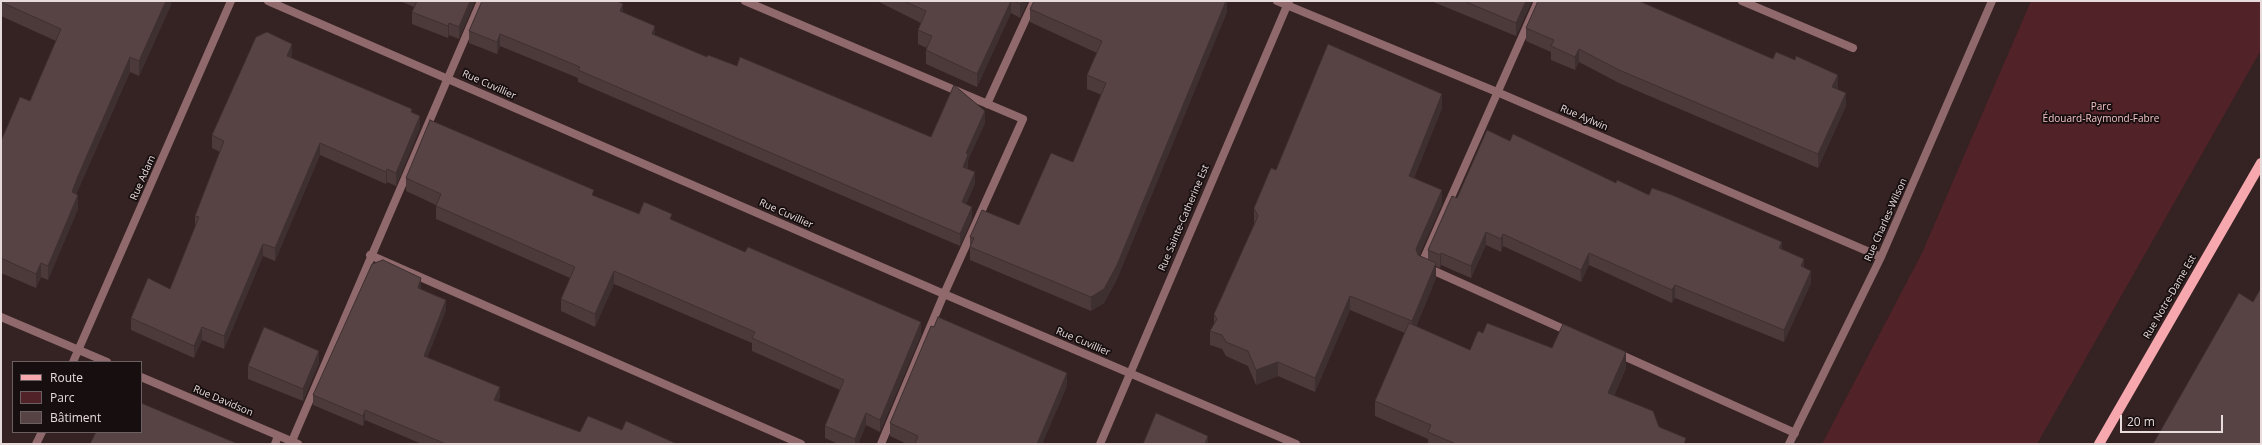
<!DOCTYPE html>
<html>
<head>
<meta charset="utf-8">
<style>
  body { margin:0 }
  #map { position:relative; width:2262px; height:445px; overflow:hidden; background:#352223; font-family:"Open Sans",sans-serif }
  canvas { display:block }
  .frame { position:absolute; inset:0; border:2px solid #e8dbdb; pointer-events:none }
  .legend { position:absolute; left:12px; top:361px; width:130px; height:72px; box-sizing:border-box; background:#170e0f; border:1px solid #6b6061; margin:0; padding:5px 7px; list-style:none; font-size:12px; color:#e8dbdb }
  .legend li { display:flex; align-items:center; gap:8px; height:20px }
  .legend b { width:20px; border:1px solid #6b6061 }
  .scale { position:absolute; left:2120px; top:415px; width:103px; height:18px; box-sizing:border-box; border:2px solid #e8dbdb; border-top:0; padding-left:5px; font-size:12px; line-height:14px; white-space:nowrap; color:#e8dbdb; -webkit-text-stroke:3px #170e0f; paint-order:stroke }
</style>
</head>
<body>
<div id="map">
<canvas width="2262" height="445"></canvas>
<div class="frame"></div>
<ul class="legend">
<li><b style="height:5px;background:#f7a8ae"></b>Route</li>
<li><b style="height:11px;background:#512227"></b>Parc</li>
<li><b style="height:11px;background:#584344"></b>Bâtiment</li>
</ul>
<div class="scale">20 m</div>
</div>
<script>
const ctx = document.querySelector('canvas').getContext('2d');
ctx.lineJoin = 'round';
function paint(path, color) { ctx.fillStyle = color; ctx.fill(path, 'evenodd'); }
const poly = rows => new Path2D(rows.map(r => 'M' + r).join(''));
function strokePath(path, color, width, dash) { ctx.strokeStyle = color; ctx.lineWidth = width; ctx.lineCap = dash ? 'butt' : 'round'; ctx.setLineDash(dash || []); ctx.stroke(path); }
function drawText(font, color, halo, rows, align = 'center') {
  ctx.font = font + ' "Open Sans",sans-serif'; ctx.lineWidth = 3.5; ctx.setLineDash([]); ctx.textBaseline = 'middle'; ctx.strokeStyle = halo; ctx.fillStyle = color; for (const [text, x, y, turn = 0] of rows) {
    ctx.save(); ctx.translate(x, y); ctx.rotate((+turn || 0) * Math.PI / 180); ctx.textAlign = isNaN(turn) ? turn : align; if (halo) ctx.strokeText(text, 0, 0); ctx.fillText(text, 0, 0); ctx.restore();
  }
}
paint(poly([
  [2031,1,2261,1,2261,50,2037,444,1822,444,1922,253]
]), '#512227');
strokePath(poly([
  [745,1,1023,119,944,294,881,444],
  [1538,1,1421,265,1570,332],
  [1742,1,1853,48],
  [987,104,1034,1],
  [370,255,801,444],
  [1617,353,1795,433],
  [292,441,481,1],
  [275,444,278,436]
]), '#8f696b', 8);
strokePath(poly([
  [268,1,944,294,1296,444],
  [1277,1,1497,92,1881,257],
  [1,317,107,362],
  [73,362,231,1],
  [141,377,298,444],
  [36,444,42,432],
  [1789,444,1881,257,1992,1]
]), '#8f696b', 8);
strokePath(poly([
  [1100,444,1289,1]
]), '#8f696b', 8);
strokePath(poly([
  [2099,444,2261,163]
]), '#f7a8ae', 10);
paint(poly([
  [1,1,171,1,171,5,139,76,130,72,78,190,76,194,78,209,48,280,41,277,36,288,1,273,1,141,30,101,56,41,1,16],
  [400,1,475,1,459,39,449,35,448,38,412,24,412,12,414,7],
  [877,1,1028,1,1020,18,1011,13,977,87,926,64,926,50,927,48,918,44,918,30,921,23],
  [1227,1,1227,12,1117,279,1104,303,1091,311,970,260,970,237,1019,225,1073,162,1102,95,1087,89,1087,75,1097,53,1030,22,1030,9],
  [1431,1,1532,1,1516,36],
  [623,13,655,35,707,57,737,66,931,137,985,123,968,160,968,167,967,169,975,184,966,204,972,219,960,246,578,82,578,78,544,64,500,46,497,54,469,43,469,31],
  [1526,28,1838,88,1837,89,1846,106,1818,168,1619,83,1579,62,1575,70,1551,60,1551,52,1526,41],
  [292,56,291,58,412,112,420,128,396,186,387,182,386,184,320,155,275,261,263,256,224,349,202,340,194,358,131,330,131,318,170,289,195,228,195,216,220,152,212,148,212,135],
  [1442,108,1414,178,1442,204,1419,256,1428,260,1428,250,1457,198,1510,141,1616,183,1649,195,1782,249,1804,267,1811,283,1784,342,1675,298,1672,303,1589,265,1581,282,1503,246,1501,252,1486,245,1471,278,1441,265,1440,268,1436,266,1436,278,1416,327,1470,350,1483,333,1552,348,1626,368,1614,396,1686,444,1428,444,1428,439,1375,416,1375,401,1405,333,1350,310,1315,392,1278,376,1256,385,1248,366,1226,356,1222,349,1210,345,1210,331,1214,324,1214,314,1255,223,1254,222,1254,208,1276,170],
  [406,178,594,196,639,214,672,220,921,335,880,432,866,425,858,444,838,444,825,438,825,426,840,390,752,351,752,343,614,284,595,327,561,311,561,299,570,278,436,219,436,205,406,191],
  [421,288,421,289,446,310,427,358,500,397,498,402,580,432,622,430,677,444,422,444,365,420,363,426,313,405,313,395],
  [319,363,303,401,248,379,248,366],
  [1067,386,1042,444,907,444,890,436,890,423]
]), '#4c3a3a');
paint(poly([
  [166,1,171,1,171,5,139,76,139,61],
  [470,1,475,1,459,39,459,27],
  [1011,1,1011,13,977,87,977,74],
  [1022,1,1028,1,1020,18,1020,4],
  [1226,1,1227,1,1227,12,1117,279,1104,303,1091,311,1091,297],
  [1526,1,1532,1,1516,36,1516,23],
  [623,4,623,16,620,11],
  [449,23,449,35,448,38,448,26],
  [655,26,655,38,652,34],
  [500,34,500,46,497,54,497,42],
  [292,44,292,56,287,69,287,56],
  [1579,49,1579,62,1575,70,1575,57],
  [130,57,130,72,78,190,72,207,72,192,78,176],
  [1838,75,1838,88,1832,100,1832,87],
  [1846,93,1846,106,1818,168,1818,154],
  [1442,94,1442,108,1409,190,1409,176],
  [985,111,985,123,968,160,968,167,963,179,963,167,966,153],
  [420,116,420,128,396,186,396,173],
  [320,143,320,155,275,261,275,248],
  [387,169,387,182,386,184,386,172],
  [975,172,975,184,962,214,962,202],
  [1442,190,1442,204,1416,263,1416,249],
  [78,195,78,209,48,280,48,266],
  [972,207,972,219,960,246,960,234],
  [1486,232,1486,245,1471,278,1471,266],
  [1503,234,1503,246,1501,252,1501,239],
  [1782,242,1782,254,1779,248],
  [263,244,263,256,224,349,224,336],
  [1441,253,1441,265,1440,268,1440,255],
  [1589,253,1589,265,1581,282,1581,270],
  [1804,259,1804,271,1801,266],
  [41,263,41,277,36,288,36,274],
  [1436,263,1436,278,1412,336,1412,321],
  [614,271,614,284,595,327,595,314],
  [1811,271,1811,283,1784,342,1784,330],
  [421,278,421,288,418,298,418,288],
  [1675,285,1675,298,1672,303,1672,290],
  [1350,296,1350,310,1315,392,1315,378],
  [446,300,446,310,424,366,424,356],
  [921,322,921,335,880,432,880,420],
  [202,327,202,340,194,358,194,346],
  [319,351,319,363,303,401,303,389],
  [1626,352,1626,368,1608,409,1608,393],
  [1278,362,1278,376,1256,385,1256,370],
  [1067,373,1067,386,1042,444,1037,444],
  [500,387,500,397,494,410,494,400],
  [365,410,365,420,363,426,363,416],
  [866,413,866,425,858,444,855,444,855,439],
  [1208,436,1208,444,1205,444]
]), '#3e2f30');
const building = poly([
  [1,1,166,1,139,61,130,57,78,176,72,192,78,195,48,266,41,263,36,274,1,258,1,141,20,97,30,101,61,29,1,2,1,1],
  [417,1,470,1,459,27,449,23,448,26,412,12,417,1],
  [482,1,617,1,623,4,620,11,655,26,652,34,707,57,708,55,737,66,740,57,931,137,954,85,985,111,966,153,968,155,963,167,975,172,962,202,972,207,960,234,578,70,580,67,544,52,500,34,497,42,469,31,482,1],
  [904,1,1011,1,977,74,926,50,932,36,918,30,926,11,904,1],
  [1014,1,1022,1,1020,4,1014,1],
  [1034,1,1226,1,1117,265,1104,289,1091,297,970,247,974,238,970,237,982,210,1019,225,1051,153,1073,162,1106,83,1087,75,1102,41,1030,9,1034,1],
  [1464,1,1526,1,1516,23,1464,1],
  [1538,1,1639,1,1773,59,1776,52,1795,60,1796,56,1838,75,1832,87,1846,93,1818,154,1619,70,1579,49,1575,57,1551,46,1554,40,1526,28,1538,1],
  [267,32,292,44,287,56,412,109,411,112,420,116,396,173,387,169,386,172,320,143,275,248,263,244,224,336,202,327,194,346,131,318,148,278,170,289,199,217,195,216,224,141,212,135,256,37,267,32],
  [1328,44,1442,94,1409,176,1442,190,1416,249,1418,255,1436,263,1412,321,1350,296,1315,378,1278,362,1256,370,1248,351,1226,342,1222,335,1210,331,1217,319,1214,314,1258,216,1254,208,1271,168,1276,170,1328,44],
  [430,120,594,190,592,195,639,214,644,202,672,214,670,219,745,252,748,247,921,322,880,420,866,413,855,439,825,426,844,380,752,338,755,332,614,271,595,314,561,299,575,267,436,206,441,194,406,178,430,120],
  [1487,130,1510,141,1513,134,1616,183,1617,180,1649,195,1652,188,1672,195,1782,242,1779,248,1804,259,1801,266,1811,271,1784,330,1675,285,1672,290,1589,253,1581,270,1503,234,1501,239,1486,232,1471,266,1441,253,1440,255,1428,250,1452,196,1457,198,1487,130],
  [383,260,421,278,418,288,446,300,424,356,500,387,494,400,580,432,588,416,622,430,626,421,677,444,446,444,365,410,363,416,313,395,372,264,383,260],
  [2261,288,2261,444,2153,444,2239,293,2253,302,2261,288],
  [938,317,1067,373,1037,444,915,444,918,436,890,423,931,326,934,327,938,317],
  [1409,323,1470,350,1478,331,1483,333,1487,323,1552,348,1563,324,1626,352,1608,393,1653,411,1659,427,1686,438,1684,444,1456,444,1428,432,1431,425,1375,401,1409,323],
  [264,327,319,351,303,389,248,366,264,327],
  [141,403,238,444,90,444,96,432,141,432,141,403],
  [1156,413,1208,436,1205,444,1143,444,1156,413]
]);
paint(building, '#584344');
strokePath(building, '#3e2f30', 1);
drawText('10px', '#e8dbdb', '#170e0f', [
  ["Rue Cuvillier",489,85,24],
  ["Rue Aylwin",1584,118,23],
  ["Rue Adam",143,178,-66],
  ["Rue Cuvillier",786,214,24],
  ["Rue Sainte-Catherine Est",1184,218,-67],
  ["Rue Charles-Wilson",1886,220,-66],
  ["Rue Notre-Dame Est",2170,297,-60],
  ["Rue Cuvillier",1083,342,23],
  ["Rue Davidson",223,401,23]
]);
drawText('10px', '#f2c1c3', '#170e0f', [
  ["Parc",2101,107],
  ["Édouard-Raymond-Fabre",2101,119]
]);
</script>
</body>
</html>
